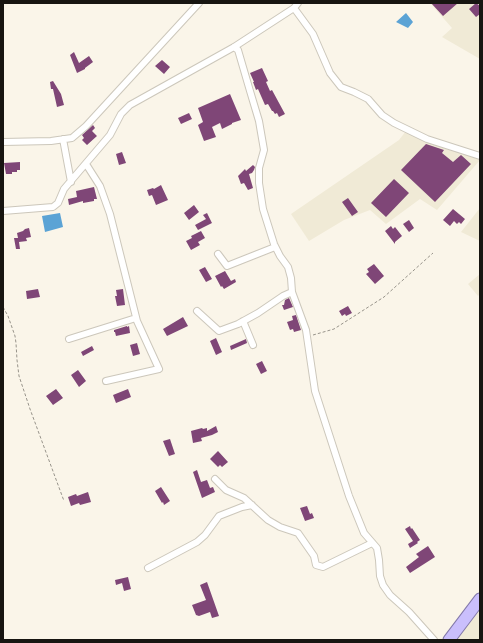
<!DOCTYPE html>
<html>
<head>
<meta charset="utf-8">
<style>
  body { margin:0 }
  #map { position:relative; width:483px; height:643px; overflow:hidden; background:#faf5e9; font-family:Mulish,sans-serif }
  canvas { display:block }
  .frame { position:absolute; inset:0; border:4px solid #171511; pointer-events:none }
</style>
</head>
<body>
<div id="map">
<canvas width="483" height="643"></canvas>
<div class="frame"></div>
</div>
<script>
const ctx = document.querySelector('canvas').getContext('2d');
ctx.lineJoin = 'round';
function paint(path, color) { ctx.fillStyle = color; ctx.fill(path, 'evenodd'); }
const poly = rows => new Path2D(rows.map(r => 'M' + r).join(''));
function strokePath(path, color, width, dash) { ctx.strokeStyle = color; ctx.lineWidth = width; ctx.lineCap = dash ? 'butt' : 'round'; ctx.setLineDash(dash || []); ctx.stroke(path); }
paint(poly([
  [430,3,480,3,480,59,442,37,452,28],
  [406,131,480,159,480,160,437,210,420,199,386,224,370,210,344,220,309,241,291,214,399,140],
  [480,208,480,241,461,232],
  [480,274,480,294,478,296,468,284],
  [480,606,480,640,454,640]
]), '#f0ead6');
paint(poly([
  [406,13,413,22,408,28,396,22],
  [60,213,63,227,45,232,42,216]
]), '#5ba3d5');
paint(poly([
  [431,3,458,3,443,16],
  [476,3,480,6,480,14,476,17,469,9],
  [74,52,79,63,89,56,93,62,85,68,85,69,77,73,70,55],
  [162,60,170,67,164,74,155,66],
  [262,68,268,81,266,82,270,91,272,90,285,114,279,117,277,113,275,114,273,111,272,111,268,104,265,105,258,89,256,90,253,82,254,82,250,73],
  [53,81,61,94,64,105,57,107,53,89,51,89,50,82],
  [230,94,241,120,232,123,232,124,222,129,220,123,212,127,216,137,204,141,198,125,203,122,198,108],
  [189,113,192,119,181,124,178,118],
  [93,125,95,128,92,131,97,136,87,145,82,140,84,138,82,135],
  [426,144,444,150,442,153,453,162,461,155,471,164,435,202,401,170],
  [122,152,126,163,119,165,116,154],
  [20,162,20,170,17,170,17,172,12,172,12,174,6,174,4,163],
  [253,165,255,167,254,170,252,173,249,174,253,188,248,190,244,183,241,184,238,176,245,169,246,171],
  [394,179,409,193,386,217,371,203],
  [161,185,168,200,156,205,152,195,149,196,147,190,153,188,154,189],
  [94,187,97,199,94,199,94,201,83,203,83,201,69,205,68,199,77,197,76,191],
  [348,198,358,212,352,216,342,202],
  [194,205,199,212,189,220,184,213],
  [453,209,465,219,461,224,459,222,457,224,454,221,450,226,443,220],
  [207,213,212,223,198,230,195,225,206,219,203,215],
  [409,220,414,228,409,232,403,224],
  [391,226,393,229,395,227,402,236,395,242,395,244,385,231],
  [29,228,31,237,26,238,27,241,19,242,20,249,16,249,14,238,18,238,17,233,23,231,25,229],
  [201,231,205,238,198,242,200,245,191,250,186,241,192,238,191,236],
  [374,264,384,276,375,284,366,274,369,272,367,269],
  [205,267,212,279,206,282,199,270],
  [225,271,231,281,235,279,236,282,224,289,222,286,221,287,215,276],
  [38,289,40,297,27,299,26,291],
  [123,289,125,305,117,306,115,296,117,296,116,290],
  [289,298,293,307,284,310,282,305,284,305,285,300],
  [348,306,352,313,346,316,345,314,342,316,339,311],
  [296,315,301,330,294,332,293,329,290,330,287,322,293,320,292,316],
  [183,317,188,326,167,336,163,329],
  [127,326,127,327,129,326,130,333,116,336,115,332,114,332,114,330],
  [216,338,222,352,216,355,210,341],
  [246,339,247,343,231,350,230,346],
  [137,343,140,354,133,356,130,345],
  [92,346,94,350,83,356,81,352],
  [262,361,267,371,261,374,256,364],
  [78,370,86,381,79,387,71,375],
  [56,389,63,398,53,405,46,396],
  [128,389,131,397,116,403,113,395],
  [216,426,218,432,212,435,201,438,202,441,193,443,191,431,202,428,203,429,207,428,207,431],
  [170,439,175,454,169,456,163,441],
  [218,451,228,462,222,467,220,465,218,467,210,459],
  [197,470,201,482,207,480,210,488,213,487,215,492,202,498,193,472],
  [161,487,170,501,164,505,163,502,162,503,155,491],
  [88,492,91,502,80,505,79,503,71,506,68,497,76,494,77,496],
  [307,506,310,514,312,513,314,518,305,521,300,508],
  [410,526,411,529,412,528,420,540,417,542,418,543,410,548,408,544,413,541,405,529],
  [428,546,435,557,410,573,406,567,419,557,416,554],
  [128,577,131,589,124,591,122,583,116,585,115,580],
  [207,582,219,616,212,618,210,612,199,616,196,615,192,605,206,600,200,585]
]), '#7f4677');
const minor = poly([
  [294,8,313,34,330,73,341,87,354,92,368,99,382,115,394,123,427,139,480,156],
  [234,47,238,50,250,91,259,121,264,150,259,168,259,183,263,209,274,244,280,256,288,267,291,278,292,292,306,330,315,391,349,496,364,533,377,548,379,560,380,576,383,585,390,595,409,612,434,640],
  [63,139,71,182],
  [3,142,51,141,72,138,86,126,199,3],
  [86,164,100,186,110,214,137,321,159,369,106,381],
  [3,211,53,207,58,203,64,189,110,135,121,114,130,105,234,47,294,8,298,3],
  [218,254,227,266,275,247],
  [197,311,219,331,238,324,258,313,283,296,292,292],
  [243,321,253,345],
  [69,339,136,318],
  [215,479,226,490,244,498,268,520,280,527,298,533,314,556,316,565,323,567,372,543],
  [148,568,197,542,205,535,219,516,242,507,252,505]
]);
const trunk = poly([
  [449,640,480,599]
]);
strokePath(minor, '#ccc7bb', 8);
strokePath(trunk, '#8379a9', 13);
strokePath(poly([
  [3,307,8,316,15,336,16,343,17,360,19,376,30,409,64,501],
  [313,335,334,329,384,297,433,253]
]), '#97938a', 1, [3, 2]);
strokePath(minor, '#fff', 6);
strokePath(trunk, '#cabffc', 11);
</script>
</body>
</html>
